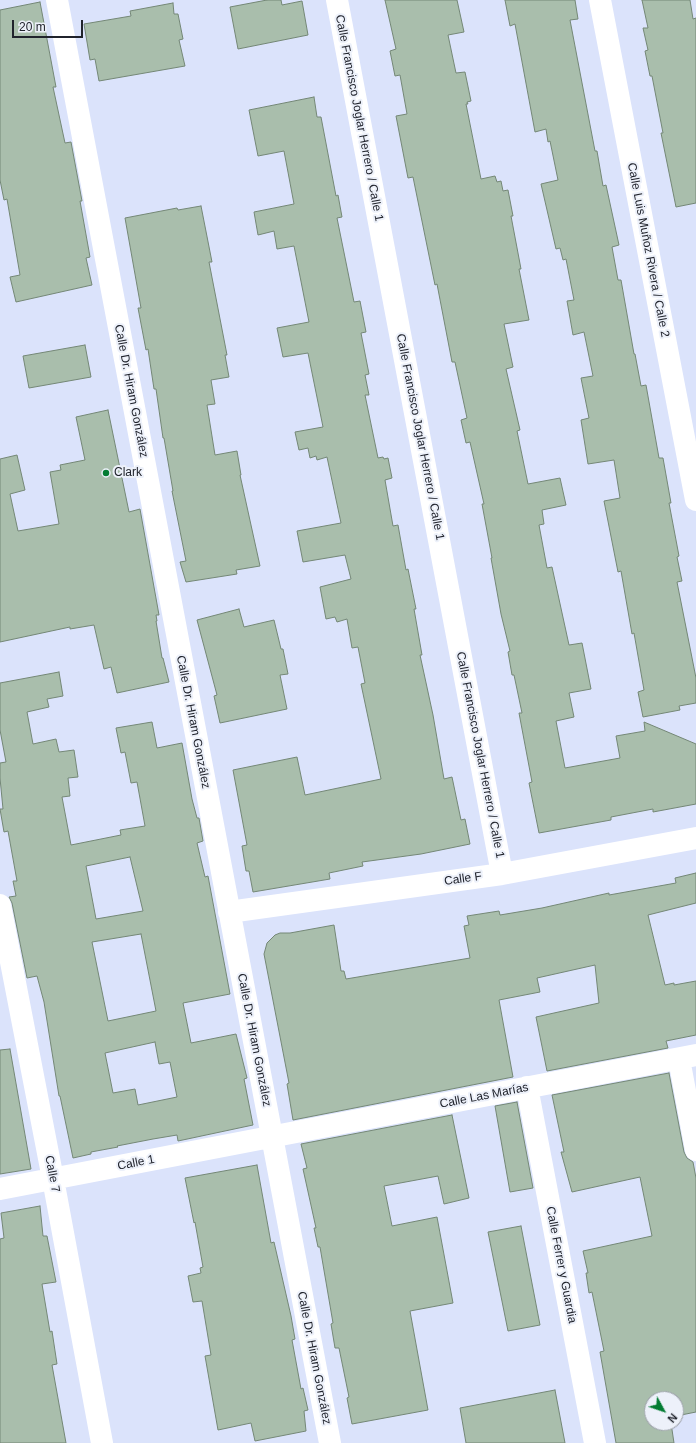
<!DOCTYPE html>
<html>
<head>
<meta charset="utf-8">
<style>
  body { margin:0 }
  #map { position:relative; width:696px; height:1443px; overflow:hidden; background:#dbe3fb; font-family:Arial,sans-serif }
  canvas { display:block }
  .north { position:absolute; left:644px; top:1391px; width:40px; height:40px; box-sizing:border-box; background:#edf1fa; border:1px solid #9b9fa8; border-radius:50%; rotate:130deg; font-size:11px; font-weight:700; line-height:16px; text-align:center; color:#20232c }
  .north::after { content:''; display:block; margin:auto; width:14px; height:18px; background:#037c33; clip-path:polygon(50% 0,100% 100%,50% 72%,0 100%) }
  .scale { position:absolute; left:12px; top:20px; width:71px; height:18px; box-sizing:border-box; border:2px solid #20232c; border-top:0; padding-left:5px; font-size:12px; line-height:14px; white-space:nowrap; color:#20232c; -webkit-text-stroke:3px #edf1fa; paint-order:stroke }
</style>
</head>
<body>
<div id="map">
<canvas width="696" height="1443"></canvas>
<div class="north">N</div>
<div class="scale">20 m</div>
</div>
<script>
const ctx = document.querySelector('canvas').getContext('2d');
ctx.lineJoin = 'round';
function paint(path, color) { ctx.fillStyle = color; ctx.fill(path, 'evenodd'); }
const poly = rows => new Path2D(rows.map(r => 'M' + r).join(''));
function strokePath(path, color, width, dash) { ctx.strokeStyle = color; ctx.lineWidth = width; ctx.lineCap = dash ? 'butt' : 'round'; ctx.setLineDash(dash || []); ctx.stroke(path); }
function drawText(font, color, halo, rows, align = 'center') {
  ctx.font = font + ' Arial,sans-serif'; ctx.lineWidth = 4; ctx.setLineDash([]); ctx.textBaseline = 'middle'; ctx.strokeStyle = halo; ctx.fillStyle = color; for (const [text, x, y, turn = 0] of rows) {
    ctx.save(); ctx.translate(x, y); ctx.rotate((+turn || 0) * Math.PI / 180); ctx.textAlign = isNaN(turn) ? turn : align; if (halo) ctx.strokeText(text, 0, 0); ctx.fillText(text, 0, 0); ctx.restore();
  }
}
const building = poly([
  [267,0,281,0,282,5,302,1,308,35,238,49,230,7,267,0],
  [385,0,457,0,464,32,448,35,456,73,465,72,471,101,467,102,468,104,466,104,481,179,495,176,497,182,501,181,503,191,508,190,513,216,511,216,521,269,519,269,529,320,504,324,513,367,506,369,520,430,517,431,528,484,560,478,566,505,542,510,544,524,539,525,547,568,552,567,569,645,582,643,591,689,569,693,574,717,556,721,565,768,620,758,616,736,645,731,644,722,696,744,696,804,653,812,653,809,611,817,611,820,539,833,529,783,532,782,519,713,522,713,514,675,512,675,508,652,510,651,501,614,491,558,492,558,482,504,484,504,470,442,466,443,461,420,467,418,455,362,452,362,437,284,435,285,413,177,408,178,396,116,407,114,400,75,395,76,390,51,396,49,385,0],
  [505,0,575,0,578,19,570,20,595,151,597,151,603,186,606,185,619,245,612,247,618,280,621,280,634,354,635,354,641,386,646,385,659,458,663,458,671,503,669,503,679,556,677,557,682,581,677,582,696,678,696,703,679,706,680,710,643,717,638,692,644,690,634,633,632,634,621,571,618,572,604,501,620,498,614,460,588,464,581,420,589,418,581,378,593,376,584,332,573,335,567,301,574,300,566,259,563,260,560,248,556,249,541,184,558,180,550,141,548,142,546,129,535,132,515,24,510,26,505,0],
  [642,0,690,0,693,19,696,18,696,203,676,207,661,133,663,133,652,76,650,76,645,51,648,50,643,28,648,28,642,0],
  [40,2,56,87,53,87,65,143,71,142,82,201,80,201,90,257,86,258,92,285,16,302,10,277,20,275,7,199,4,200,0,180,0,10,40,2],
  [173,3,174,14,178,14,183,39,179,40,185,66,99,81,95,59,90,60,84,24,131,16,130,11,173,3],
  [314,97,317,117,321,117,336,196,338,195,342,217,337,218,354,302,360,301,366,332,361,333,369,374,365,375,369,395,365,395,378,458,383,457,384,459,388,458,392,478,385,480,393,526,398,525,406,570,408,569,416,609,414,609,422,655,420,655,433,715,444,779,452,777,461,820,465,819,470,844,421,854,362,862,363,866,329,873,330,879,253,892,249,871,246,871,242,846,247,845,233,770,297,757,305,795,381,779,361,684,365,683,358,647,352,648,347,619,337,622,335,617,326,619,320,587,351,579,345,555,303,562,297,531,341,523,327,457,317,460,316,456,310,458,308,448,299,450,295,432,323,427,308,353,283,357,277,328,309,322,294,246,277,249,274,231,258,235,254,212,294,204,284,151,258,156,249,110,314,97],
  [201,206,212,262,209,262,227,355,225,355,229,377,211,380,215,404,207,405,215,455,237,451,241,475,240,475,260,566,236,570,237,574,186,582,180,562,186,561,172,491,173,491,164,438,163,438,156,389,154,389,148,349,146,350,138,308,141,308,125,218,177,208,178,210,201,206],
  [85,345,91,377,29,388,23,356,85,345],
  [108,410,129,512,140,509,159,615,156,615,157,621,156,621,162,658,163,658,169,682,117,693,111,667,104,669,94,625,70,629,70,627,0,642,0,459,17,455,25,490,10,494,18,531,59,524,50,472,61,470,60,465,85,460,76,417,108,410],
  [239,609,244,627,274,620,281,649,283,649,288,674,280,675,287,709,220,723,214,696,217,695,197,620,239,609],
  [59,672,63,696,47,699,49,707,27,712,33,744,56,739,59,752,74,750,78,777,68,778,70,796,62,797,71,845,121,835,120,830,145,826,137,782,131,783,125,752,121,753,116,728,152,722,157,748,182,743,192,799,197,818,199,818,203,841,197,843,205,877,208,876,230,994,183,1003,191,1043,236,1034,247,1078,244,1079,253,1125,178,1141,177,1135,153,1139,117,1146,118,1147,91,1152,91,1154,73,1158,60,1096,59,1096,44,1002,37,976,27,978,12,903,9,897,16,896,13,881,17,881,8,831,4,832,0,809,3,809,0,778,0,763,6,762,0,730,0,683,59,672],
  [130,857,143,911,96,919,86,866,130,857],
  [141,934,156,1011,108,1021,92,942,141,934],
  [155,1042,159,1064,170,1062,177,1097,138,1105,135,1089,113,1093,105,1053,155,1042],
  [696,873,696,903,648,915,665,985,674,983,674,985,696,981,696,1035,666,1041,668,1048,547,1071,536,1017,599,1003,595,965,537,978,540,992,499,1000,513,1077,293,1120,287,1084,289,1083,264,954,267,943,275,935,280,933,290,933,334,925,341,971,344,971,346,979,470,958,464,926,469,925,467,916,499,911,500,915,542,908,609,893,609,895,676,883,675,878,696,873],
  [10,1049,31,1169,0,1174,0,1050,10,1049],
  [669,1073,684,1152,687,1158,693,1162,696,1178,696,1412,676,1416,676,1399,652,1399,652,1423,671,1423,674,1443,616,1443,600,1352,604,1351,592,1292,589,1293,586,1273,588,1273,583,1251,652,1236,640,1177,572,1192,561,1152,564,1152,552,1095,669,1073],
  [517,1102,533,1188,510,1192,495,1106,517,1102],
  [452,1115,469,1198,444,1204,438,1176,384,1186,392,1226,437,1217,453,1303,410,1311,428,1410,352,1424,347,1398,349,1397,339,1348,335,1348,331,1324,333,1323,320,1247,318,1247,314,1228,316,1228,303,1169,307,1168,301,1144,452,1115],
  [257,1165,271,1243,274,1242,291,1316,295,1339,292,1340,301,1389,303,1388,308,1410,304,1411,306,1431,255,1441,251,1423,218,1430,205,1356,211,1355,202,1301,193,1302,188,1276,201,1273,200,1268,203,1267,195,1222,194,1223,185,1178,257,1165],
  [40,1206,43,1236,47,1236,56,1282,42,1284,50,1332,52,1331,57,1364,52,1365,66,1443,0,1443,0,1239,4,1238,1,1213,40,1206],
  [521,1226,540,1325,508,1331,488,1232,521,1226],
  [555,1390,565,1443,466,1443,460,1408,555,1390]
]);
paint(building, '#a9beac');
strokePath(building, '#748776', 1);
strokePath(poly([
  [57,0,330,1443],
  [337,0,502,874],
  [600,0,696,500],
  [0,905,53,1179,102,1443],
  [229,912,502,874,696,838],
  [679,1059,696,1150],
  [527,1087,595,1443],
  [0,1189,696,1055]
]), '#fff', 22);
for (const [x, y, r, color] of [
  [106,473,4,"#037c33"]
]) { const dot = new Path2D(); dot.arc(x, y, r, 0, 2 * Math.PI); ctx.fillStyle = color; ctx.fill(dot); strokePath(dot, '#edf1fa', 1.5); }
drawText('12px', '#20232c', '#edf1fa', [
  ["Calle Francisco Joglar Herrero / Calle 1",359,118,79],
  ["Calle Luis Muñoz Rivera / Calle 2",648,250,79],
  ["Calle Dr. Hiram González",131,391,79],
  ["Calle Francisco Joglar Herrero / Calle 1",420,437,79],
  ["Calle Dr. Hiram González",193,722,79],
  ["Calle Francisco Joglar Herrero / Calle 1",480,755,79],
  ["Calle F",463,879,-8],
  ["Calle Dr. Hiram González",254,1040,79],
  ["Calle Las Marías",484,1096,-11],
  ["Calle 1",136,1163,-11],
  ["Calle 7",52,1174,79],
  ["Calle Ferrer y Guardia",561,1265,79],
  ["Calle Dr. Hiram González",314,1358,79]
]);
drawText('12px', '#20232c', '#edf1fa', [
  ["Clark",114,473]
], 'left');
</script>
</body>
</html>
